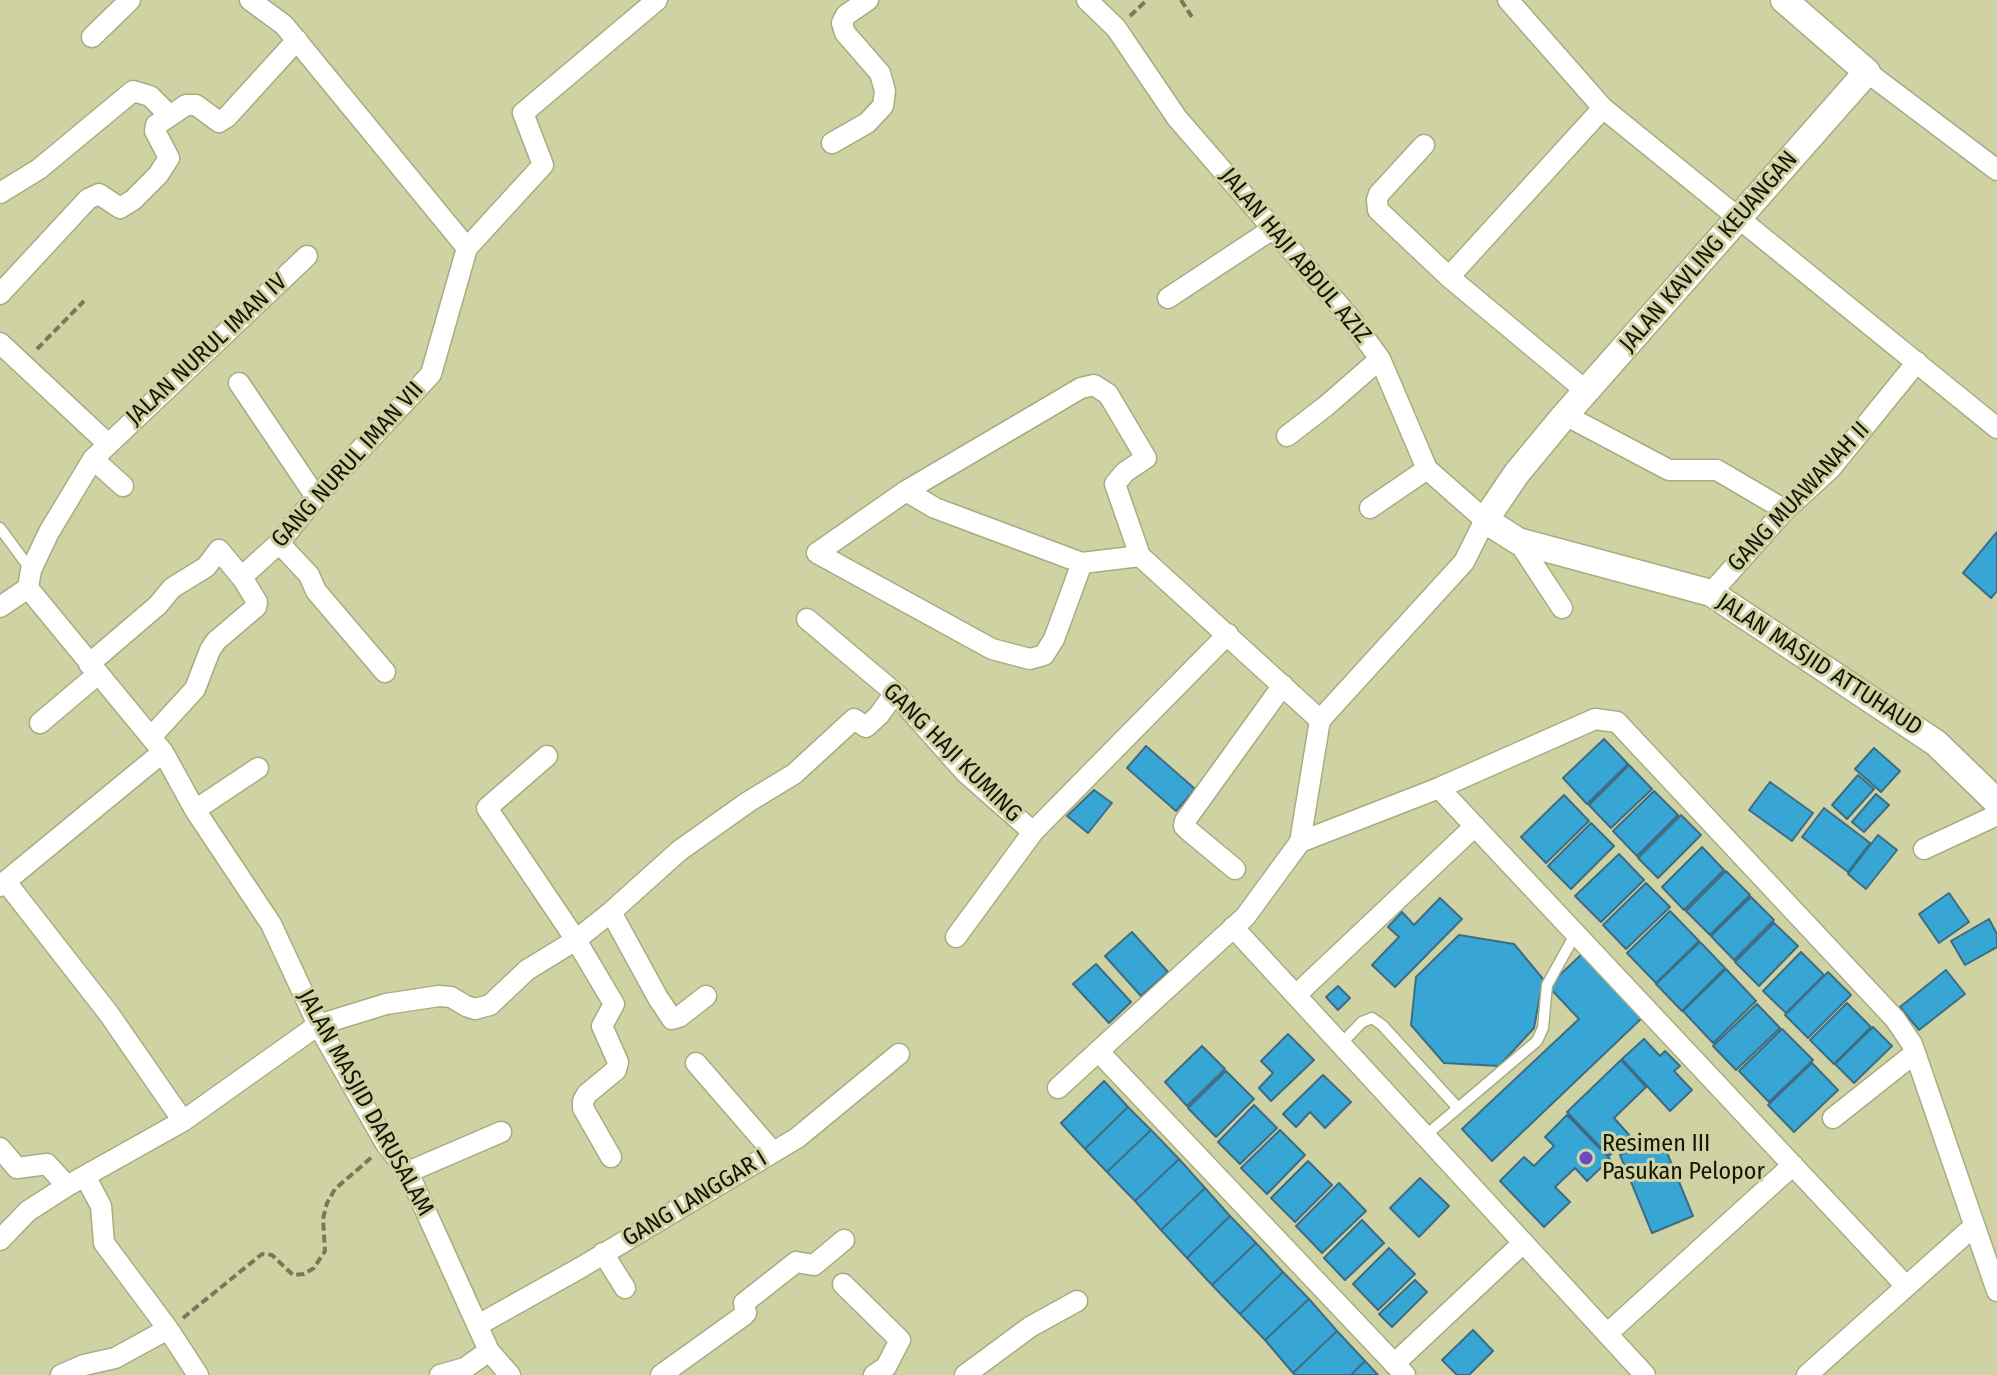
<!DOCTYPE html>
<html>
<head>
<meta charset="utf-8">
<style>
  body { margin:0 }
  canvas { display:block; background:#cfd3a4 }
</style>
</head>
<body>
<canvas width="1997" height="1375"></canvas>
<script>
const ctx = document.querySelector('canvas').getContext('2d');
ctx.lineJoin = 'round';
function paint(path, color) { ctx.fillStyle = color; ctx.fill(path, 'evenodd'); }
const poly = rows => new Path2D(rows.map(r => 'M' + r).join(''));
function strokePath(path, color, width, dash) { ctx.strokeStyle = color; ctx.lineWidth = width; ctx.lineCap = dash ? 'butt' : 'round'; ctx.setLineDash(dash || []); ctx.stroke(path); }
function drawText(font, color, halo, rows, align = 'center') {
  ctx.font = font + ' "Fira Sans Condensed",sans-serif'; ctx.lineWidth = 6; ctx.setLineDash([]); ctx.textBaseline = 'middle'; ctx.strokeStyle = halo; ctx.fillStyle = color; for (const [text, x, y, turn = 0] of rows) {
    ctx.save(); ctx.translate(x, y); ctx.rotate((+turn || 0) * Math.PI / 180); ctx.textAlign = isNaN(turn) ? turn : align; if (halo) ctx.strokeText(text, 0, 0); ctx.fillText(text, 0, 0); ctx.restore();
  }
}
const building = poly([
  [1997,532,1997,591,1991,598,1963,573,1997,532],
  [1604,739,1628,764,1587,804,1563,778,1604,739],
  [1146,746,1195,789,1176,811,1127,768,1146,746],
  [1874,748,1900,771,1881,792,1855,769,1874,748],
  [1629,765,1652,789,1611,828,1589,805,1629,765],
  [1858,775,1874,789,1847,819,1832,805,1858,775],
  [1770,782,1813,813,1792,841,1749,810,1770,782],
  [1094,790,1112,803,1088,833,1067,816,1094,790],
  [1654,791,1678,815,1637,856,1613,831,1654,791],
  [1876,794,1889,805,1864,832,1852,822,1876,794],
  [1564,795,1589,821,1546,863,1521,837,1564,795],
  [1824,808,1870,843,1848,872,1802,837,1824,808],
  [1681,815,1701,835,1658,878,1638,858,1681,815],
  [1591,823,1614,846,1571,889,1548,866,1591,823],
  [1878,835,1897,850,1866,889,1848,874,1878,835],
  [1702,847,1724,870,1684,910,1662,887,1702,847],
  [1619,854,1644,880,1601,922,1575,896,1619,854],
  [1726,871,1750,895,1710,935,1686,911,1726,871],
  [1646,883,1670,907,1626,949,1603,925,1646,883],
  [1949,893,1969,922,1939,943,1919,914,1949,893],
  [1751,897,1774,920,1734,960,1711,936,1751,897],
  [1440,898,1462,919,1395,987,1372,965,1399,937,1388,927,1402,912,1414,925,1440,898],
  [1670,911,1699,941,1656,983,1627,953,1670,911],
  [1989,919,1997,934,1997,947,1965,965,1951,941,1989,919],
  [1774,923,1798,946,1759,986,1735,962,1774,923],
  [1132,932,1168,972,1141,996,1105,956,1132,932],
  [1459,935,1514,944,1543,979,1534,1028,1499,1066,1444,1063,1411,1025,1416,977,1459,935],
  [1700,942,1725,968,1682,1011,1656,984,1700,942],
  [1801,952,1824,975,1786,1013,1763,991,1801,952],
  [1583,953,1644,1016,1492,1161,1462,1129,1579,1019,1548,986,1583,953],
  [1096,964,1131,1002,1109,1023,1073,984,1096,964],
  [1726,969,1756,1001,1713,1043,1683,1011,1726,969],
  [1946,970,1965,994,1919,1030,1900,1007,1946,970],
  [1828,972,1851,995,1808,1038,1785,1015,1828,972],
  [1338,986,1350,998,1338,1010,1326,997,1338,986],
  [1847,1003,1871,1027,1834,1064,1810,1040,1847,1003],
  [1757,1004,1780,1028,1736,1070,1713,1046,1757,1004],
  [1873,1027,1892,1046,1854,1083,1835,1064,1873,1027],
  [1782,1029,1813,1060,1769,1102,1739,1071,1782,1029],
  [1288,1034,1314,1060,1271,1101,1259,1088,1273,1073,1261,1061,1288,1034],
  [1644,1039,1660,1056,1665,1051,1680,1066,1674,1071,1692,1090,1670,1111,1622,1059,1644,1039],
  [1202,1046,1225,1069,1187,1106,1165,1082,1202,1046],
  [1621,1060,1646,1087,1614,1118,1630,1136,1609,1156,1567,1112,1621,1060],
  [1812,1063,1838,1090,1794,1132,1768,1105,1812,1063],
  [1226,1071,1254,1099,1216,1137,1188,1108,1226,1071],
  [1323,1075,1351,1102,1325,1128,1310,1112,1296,1127,1283,1114,1323,1075],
  [1104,1081,1128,1107,1085,1149,1061,1123,1104,1081],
  [1254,1105,1277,1128,1240,1164,1218,1142,1254,1105],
  [1128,1107,1151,1130,1107,1172,1085,1149,1128,1107],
  [1567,1115,1610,1159,1587,1181,1575,1168,1555,1187,1570,1202,1544,1227,1500,1181,1524,1157,1534,1166,1554,1146,1545,1137,1567,1115],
  [1151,1130,1179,1159,1135,1201,1107,1172,1151,1130],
  [1280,1130,1305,1155,1267,1194,1241,1168,1280,1130],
  [1661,1138,1693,1216,1652,1233,1620,1155,1661,1138],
  [1179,1159,1205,1188,1161,1230,1135,1201,1179,1159],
  [1308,1161,1332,1185,1295,1222,1271,1198,1308,1161],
  [1420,1178,1449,1206,1419,1237,1390,1208,1420,1178],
  [1339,1183,1366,1211,1322,1253,1296,1226,1339,1183],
  [1205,1188,1230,1216,1187,1258,1161,1230,1205,1188],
  [1230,1216,1256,1243,1212,1285,1187,1258,1230,1216],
  [1362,1220,1384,1243,1345,1280,1324,1258,1362,1220],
  [1256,1243,1283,1272,1240,1314,1212,1285,1256,1243],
  [1389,1248,1415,1274,1378,1310,1353,1284,1389,1248],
  [1283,1272,1309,1299,1265,1340,1240,1314,1283,1272],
  [1415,1280,1427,1292,1392,1327,1379,1314,1415,1280],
  [1309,1299,1337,1331,1293,1373,1265,1340,1309,1299],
  [1473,1330,1493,1351,1469,1375,1457,1375,1442,1360,1473,1330],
  [1337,1331,1365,1361,1351,1375,1295,1375,1293,1373,1337,1331],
  [1365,1361,1378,1375,1351,1375,1365,1361]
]);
paint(building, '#38a6d5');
strokePath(building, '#3e6c83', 2);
const service = poly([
  [0,528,31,570],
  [1341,1044,1362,1022,1372,1018,1382,1025,1458,1108],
  [1425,1136,1537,1041,1543,1028,1547,985,1576,933]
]);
const minor = poly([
  [250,0,284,25,467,248],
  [1508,0,1603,108,1997,428],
  [92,37,130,0],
  [1867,72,1997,170],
  [832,143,867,123,883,106,885,91,880,73,845,33,842,23,846,15,868,0],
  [1424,145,1379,194,1377,200,1378,210,1449,277,1586,391],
  [0,193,39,169,133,91,150,96,170,116,186,105,196,105,219,122,227,117,297,40],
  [307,256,93,459,49,532,31,570,28,588,163,752,195,810,271,924,318,1025,386,1144,408,1172,489,1351,510,1375],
  [1449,277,1603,108],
  [0,294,88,199,99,194,120,208,133,200,158,175,169,158,155,131,156,125,170,116],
  [1168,298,1274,228],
  [0,343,107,443],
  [239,383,316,497],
  [1565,415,1669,470,1717,470,1785,510],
  [1287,436,1326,406,1380,359],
  [93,459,123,486],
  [906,491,935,508,1082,563,1140,556],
  [1370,508,1427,469],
  [1518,541,1562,608],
  [279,543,309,575,316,591,385,672],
  [1082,563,1054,639,1044,655,1030,659,992,649,817,553,906,491,1081,388,1094,385,1108,394,1146,458,1125,472,1115,484,1140,556,1320,720],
  [1711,593,1785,510,1831,468,1917,362],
  [0,607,28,588],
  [807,619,895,693,966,773,1033,832],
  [89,664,158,605,172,588,206,567,219,550,243,579],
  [40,723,98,674],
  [151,737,195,689,210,650,216,641,256,607,257,602,243,579,245,574,279,543,316,497,431,374,467,248,543,165,523,113,657,0],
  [547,756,487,808,576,940,614,1004,602,1026,618,1062,616,1070,587,1094,583,1101,583,1108,611,1157],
  [1439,788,1906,1286],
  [195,810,258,768],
  [1300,842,1439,788,1595,719,1617,722,1895,1019,1912,1044,1997,1291],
  [1924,849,1997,815],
  [1235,869,1188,830,1184,826,1185,821,1283,685],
  [6,882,109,1014,183,1121],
  [0,886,163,752],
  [611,912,658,998,672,1019,679,1017,706,996],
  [1233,927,1645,1375],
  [956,937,1033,832,1228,634],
  [1296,995,1475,826],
  [1098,1051,1405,1375],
  [696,1063,773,1152],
  [1058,1088,1245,917,1300,842,1320,720,1464,562,1485,520,1427,469,1380,359,1351,319,1177,118,1116,28,1087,0],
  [1833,1118,1915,1053],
  [0,1148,17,1168,47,1164,67,1186],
  [408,1172,501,1132],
  [85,1176,101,1206,104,1243,168,1329,198,1375],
  [0,1240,28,1211,67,1186,183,1121,318,1025,386,1004,439,996,451,997,466,1006,475,1009,490,1005,527,970,576,940,611,912,679,851,748,802,794,774,854,719,866,727,879,715,895,693],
  [603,1253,625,1288],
  [843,1284,900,1340,886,1367,874,1375],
  [478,1325,580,1268,797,1138,899,1054],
  [1607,1334,1793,1165],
  [1394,1364,1523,1243],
  [61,1375,84,1365,115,1358,168,1329],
  [440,1375,465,1368,489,1351],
  [661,1375,743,1316,746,1313,744,1303,796,1262,814,1265,844,1240],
  [965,1375,1030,1327,1077,1301],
  [1807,1375,1973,1227]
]);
const tertiary = poly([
  [1784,0,1867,72,1565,415,1517,473,1485,520,1518,541,1711,593,1936,743,1997,802]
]);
strokePath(service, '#a9ac7e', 13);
strokePath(minor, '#a9ac7e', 23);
strokePath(tertiary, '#a9ac7e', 29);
strokePath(poly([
  [1181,0,1192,17],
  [1130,16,1147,0],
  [37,349,84,301],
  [183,1318,262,1254,272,1255,293,1275,304,1274,314,1268,325,1251,323,1219,327,1203,335,1189,372,1157]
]), '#777958', 4, [8, 4]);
strokePath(service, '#fff', 10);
strokePath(minor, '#fff', 20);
strokePath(tertiary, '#fff', 26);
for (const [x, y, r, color] of [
  [1586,1158,8,"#6a49c2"]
]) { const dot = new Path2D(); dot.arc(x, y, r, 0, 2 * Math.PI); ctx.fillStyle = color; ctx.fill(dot); strokePath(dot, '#cfd3a4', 3); }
drawText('24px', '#161605', '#cfd3a4', [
  ["JALAN KAVLING KEUANGAN",1709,252,-49],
  ["JALAN HAJI ABDUL AZIZ",1295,256,50],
  ["JALAN NURUL IMAN IV",207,350,-43],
  ["GANG NURUL IMAN VII",348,465,-48],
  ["GANG MUAWANAH II",1799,497,-47],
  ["JALAN MASJID ATTUHAUD",1819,665,33],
  ["GANG HAJI KUMING",952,753,45],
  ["JALAN MASJID DARUSALAM",365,1103,61],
  ["GANG LANGGAR I",695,1199,-31]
]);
drawText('24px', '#161605', '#cfd3a4', [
  ["Resimen III",1602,1144],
  ["Pasukan Pelopor",1602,1172]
], 'left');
</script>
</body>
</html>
